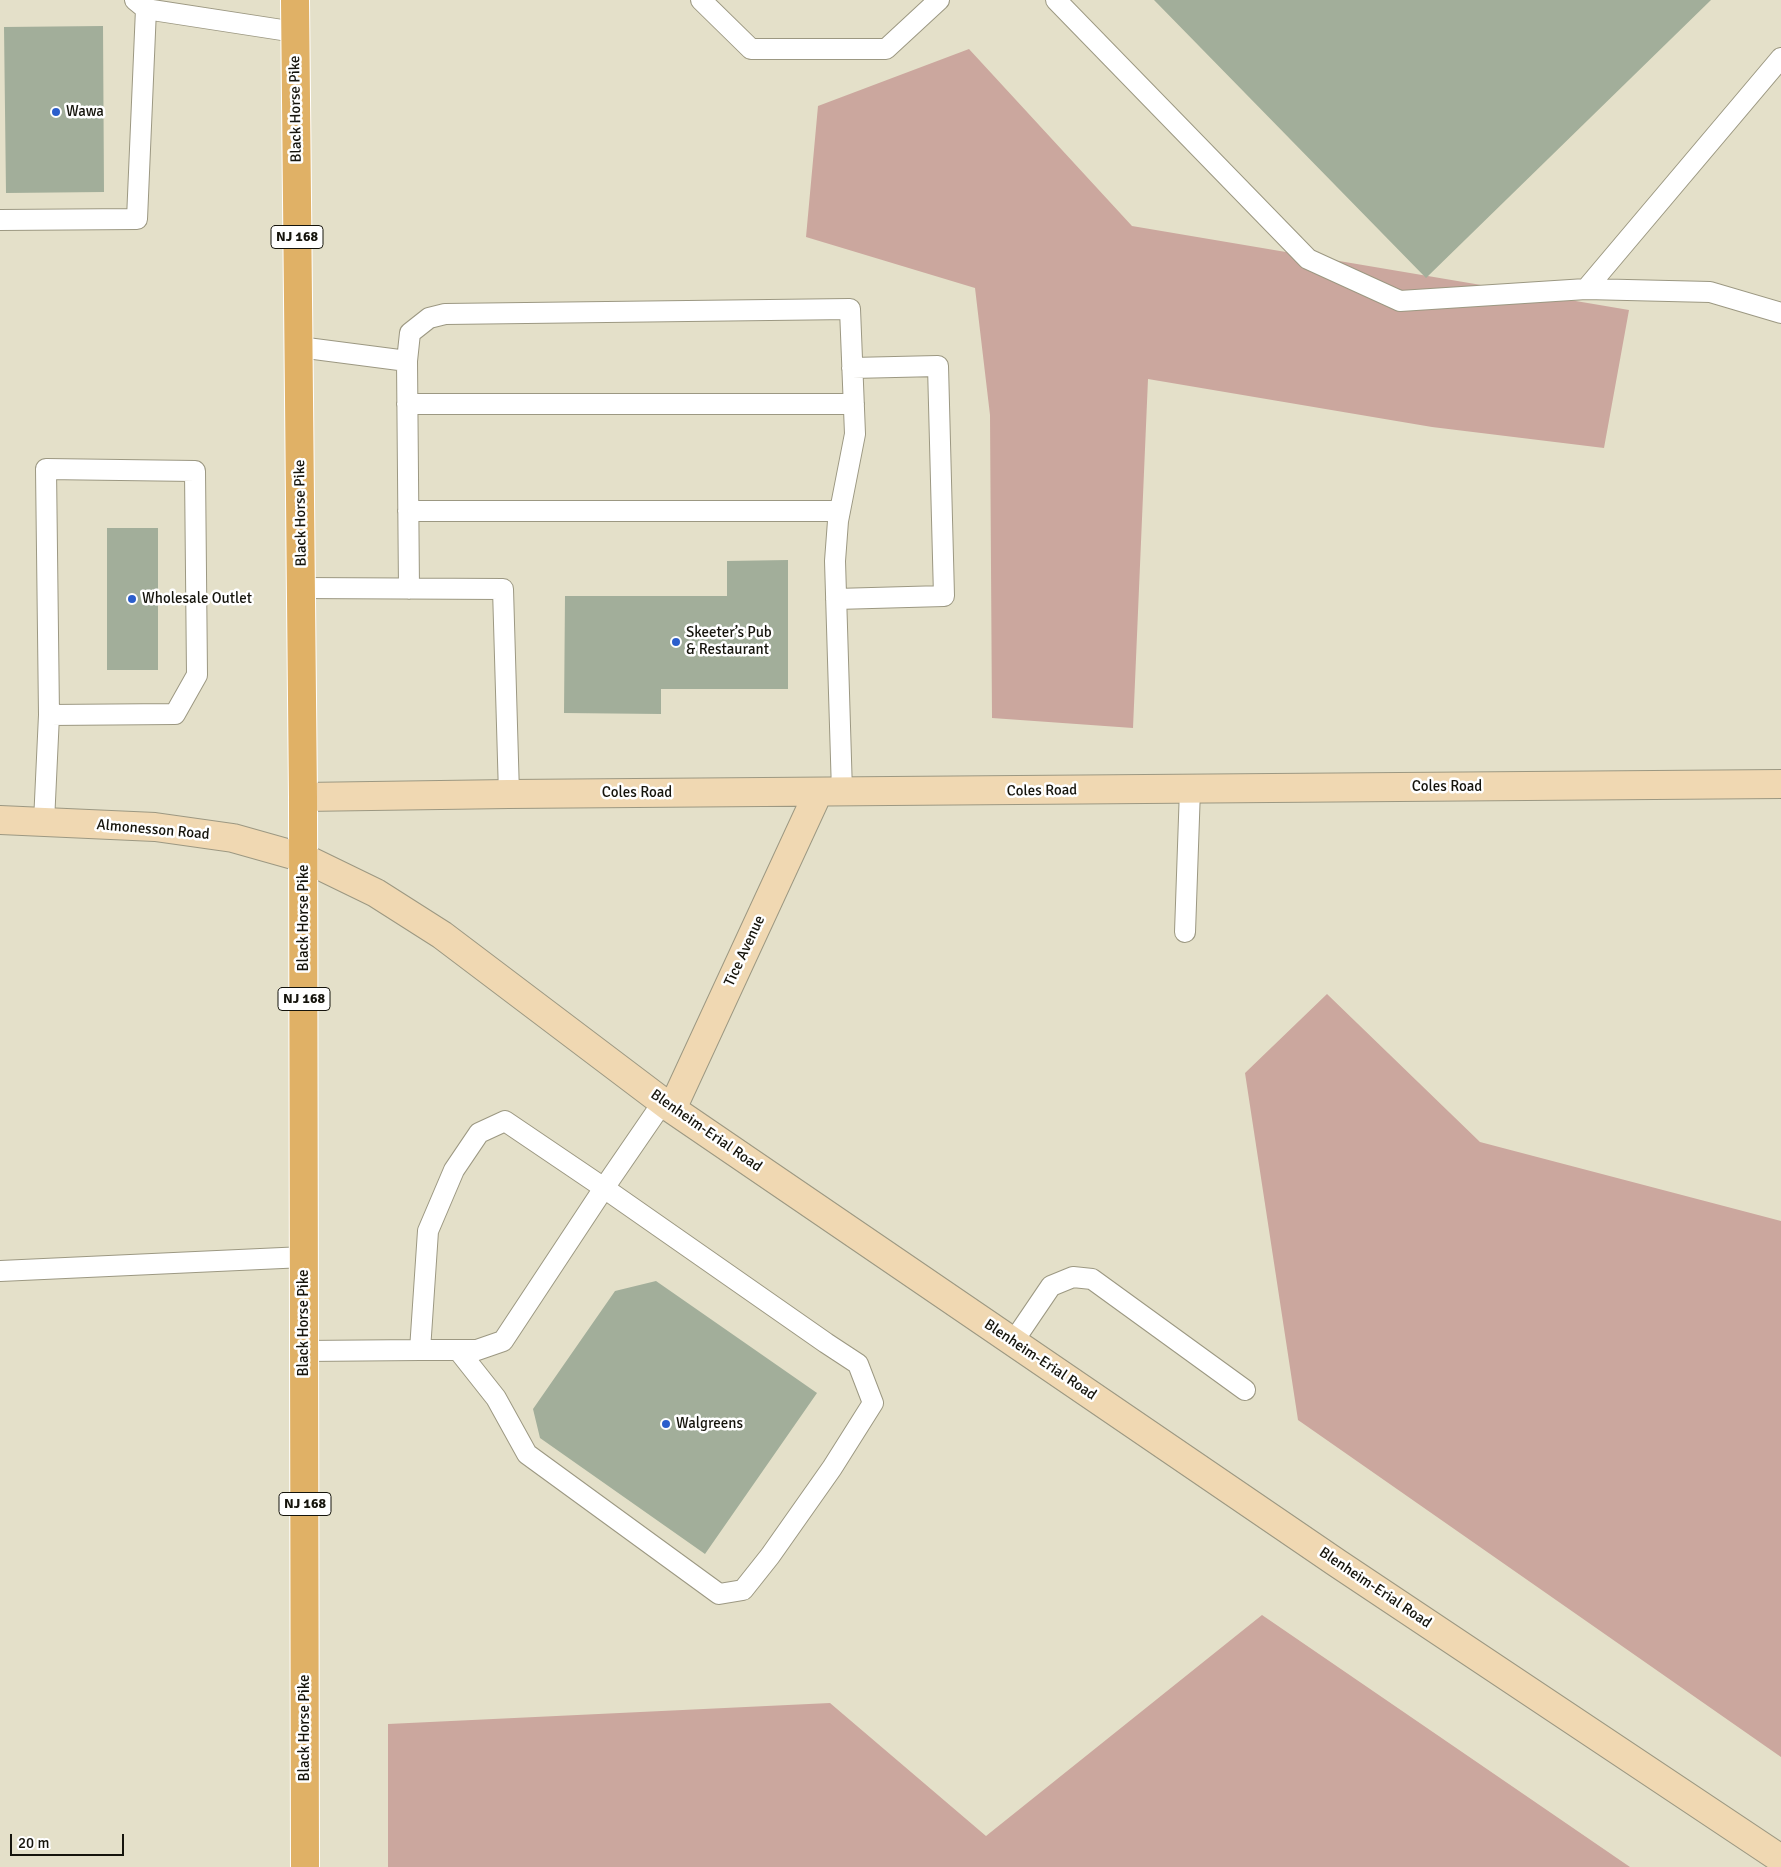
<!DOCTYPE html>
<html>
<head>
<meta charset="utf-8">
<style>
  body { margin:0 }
  #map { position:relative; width:1781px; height:1867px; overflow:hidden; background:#e4e0c9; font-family:Signika,sans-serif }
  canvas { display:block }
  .scale { position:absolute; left:10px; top:1834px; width:114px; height:22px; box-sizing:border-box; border:2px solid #15140c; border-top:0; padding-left:6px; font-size:15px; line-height:18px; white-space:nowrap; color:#15140c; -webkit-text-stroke:4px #fff; paint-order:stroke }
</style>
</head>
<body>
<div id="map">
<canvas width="1781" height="1867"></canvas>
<div class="scale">20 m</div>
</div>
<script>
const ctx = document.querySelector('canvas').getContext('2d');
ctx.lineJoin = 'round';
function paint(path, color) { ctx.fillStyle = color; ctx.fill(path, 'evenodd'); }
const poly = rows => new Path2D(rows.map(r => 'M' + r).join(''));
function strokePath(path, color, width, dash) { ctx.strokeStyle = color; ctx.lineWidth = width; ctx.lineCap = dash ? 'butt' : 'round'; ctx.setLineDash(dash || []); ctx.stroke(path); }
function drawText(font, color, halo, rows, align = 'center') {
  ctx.font = font + ' Signika,sans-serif'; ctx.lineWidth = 5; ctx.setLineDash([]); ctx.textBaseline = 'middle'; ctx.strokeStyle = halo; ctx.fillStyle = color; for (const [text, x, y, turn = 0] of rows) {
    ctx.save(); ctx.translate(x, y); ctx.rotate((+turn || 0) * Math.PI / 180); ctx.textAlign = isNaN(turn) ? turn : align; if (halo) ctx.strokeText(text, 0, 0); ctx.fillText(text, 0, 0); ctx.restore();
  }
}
paint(poly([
  [969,49,1132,226,1629,310,1604,448,1432,427,1148,379,1133,728,992,718,990,415,975,288,806,237,818,106],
  [1327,994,1480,1142,1781,1221,1781,1757,1298,1420,1245,1073],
  [1262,1615,1630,1867,388,1867,388,1724,830,1703,986,1836]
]), '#cba79e');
paint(poly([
  [1154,0,1711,0,1426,278],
  [103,26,104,192,6,193,4,27],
  [107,528,158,528,158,670,107,670],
  [788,560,788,689,661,689,661,714,564,713,565,596,727,596,727,561],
  [656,1281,817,1393,705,1554,540,1438,533,1409,615,1291]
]), '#a2ae9a');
const lane = poly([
  [135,0,146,9,295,32],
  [701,0,751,49,886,49,939,0],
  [1056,0,1308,259,1400,301,1586,289,1781,58],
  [0,220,137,219,146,9],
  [1586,289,1710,292,1781,313],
  [299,347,407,361,410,333,429,318,445,314,850,309,855,434,838,521,835,561,842,792],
  [407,361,409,589],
  [407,404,854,404],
  [408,511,840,511],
  [301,588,503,589,509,794],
  [836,599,944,596,938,366,852,368],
  [44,822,49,715,175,714,197,675,195,471,46,469,49,715],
  [1185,932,1190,789],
  [0,1271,304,1257],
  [1013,1342,1051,1286,1073,1277,1092,1279,1245,1390],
  [458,1350,496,1398,527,1454,719,1594,743,1590,770,1556,832,1468,873,1403,858,1364,826,1343,604,1188,503,1341,477,1350,420,1350,428,1231,454,1170,479,1133,505,1121,604,1188,663,1102],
  [304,1351,420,1350]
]);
const secondary = poly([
  [303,797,509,794,1781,784],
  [0,820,155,827,233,838,304,858,376,893,442,935,672,1109,1337,1563,1781,1859],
  [672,1109,818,793]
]);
const primary = poly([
  [295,0,303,797,305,1867]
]);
strokePath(lane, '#9c9882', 22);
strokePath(secondary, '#9c9882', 30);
strokePath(primary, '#fff', 30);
strokePath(lane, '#fff', 20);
strokePath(secondary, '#f0d8b2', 28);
strokePath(primary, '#e0b166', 28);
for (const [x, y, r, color] of [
  [56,112,5,"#2b5ecc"],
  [132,599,5,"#2b5ecc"],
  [676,642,5,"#2b5ecc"],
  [666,1424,5,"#2b5ecc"]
]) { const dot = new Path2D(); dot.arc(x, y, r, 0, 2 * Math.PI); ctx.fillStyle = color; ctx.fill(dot); strokePath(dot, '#fff', 2); }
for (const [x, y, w] of [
  [297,237,52],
  [304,999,52],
  [305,1504,52]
]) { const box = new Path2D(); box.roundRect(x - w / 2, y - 11.5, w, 23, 4); ctx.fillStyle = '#fff'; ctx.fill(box); strokePath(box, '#15140c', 1); }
drawText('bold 14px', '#15140c', null, [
  ["NJ 168",297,237],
  ["NJ 168",304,999],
  ["NJ 168",305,1504]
]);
drawText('15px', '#15140c', '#fff', [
  ["Black Horse Pike",296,109,-91],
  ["Black Horse Pike",301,513,-91],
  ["Coles Road",1447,787],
  ["Coles Road",1042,791,-1],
  ["Coles Road",637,793],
  ["Almonesson Road",153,830,5],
  ["Black Horse Pike",304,918,-90],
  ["Tice Avenue",745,951,-65],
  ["Blenheim-Erial Road",706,1131,35],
  ["Black Horse Pike",304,1323,-90],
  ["Blenheim-Erial Road",1040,1360,34],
  ["Blenheim-Erial Road",1375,1588,34],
  ["Black Horse Pike",305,1728,-90]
]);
drawText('15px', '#15140c', '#fff', [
  ["Wawa",66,112],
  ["Wholesale Outlet",142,599],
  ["Skeeter’s Pub",686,633],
  ["& Restaurant",686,650],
  ["Walgreens",676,1424]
], 'left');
</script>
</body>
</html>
